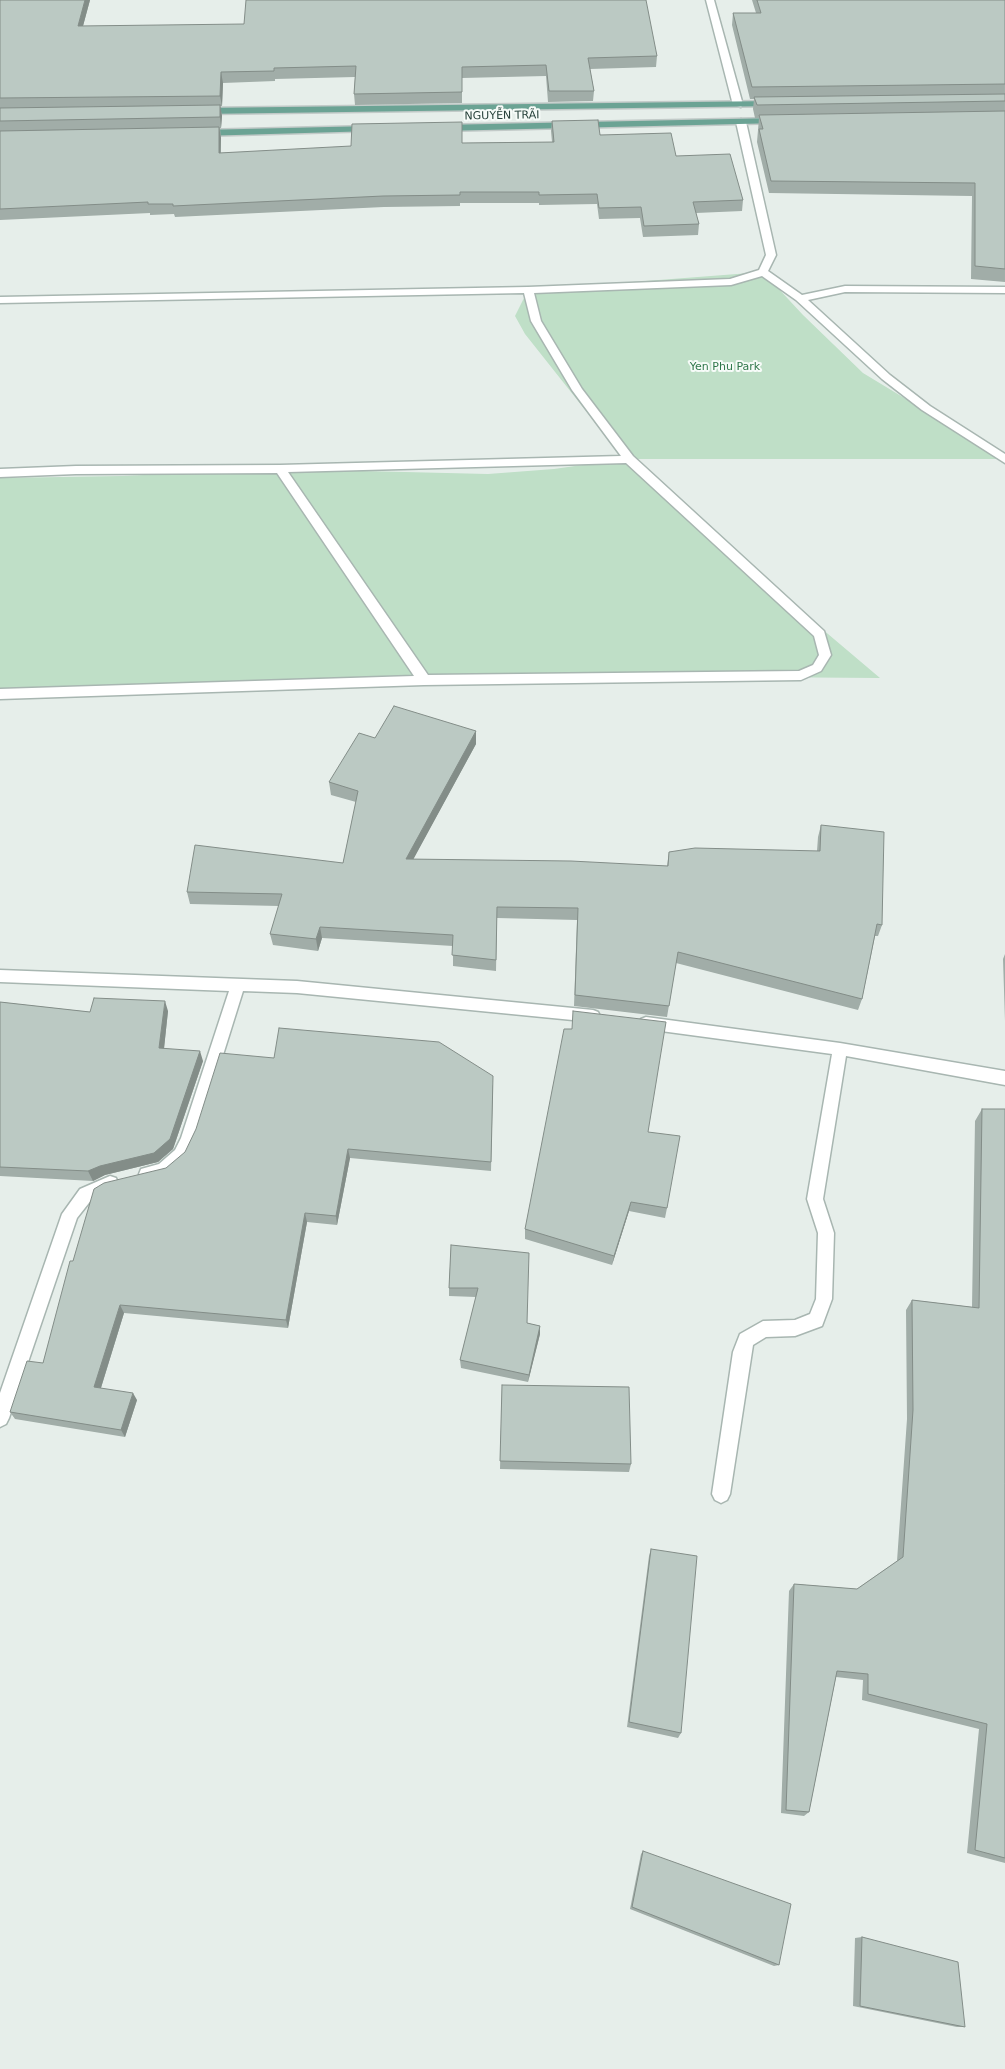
<!DOCTYPE html>
<html>
<head>
<meta charset="utf-8">
<style>
  body { margin:0 }
  canvas { display:block; background:#e6eeea }
</style>
</head>
<body>
<canvas width="1005" height="2069"></canvas>
<script>
const ctx = document.querySelector('canvas').getContext('2d');
ctx.lineJoin = 'round';
function paint(path, color) { ctx.fillStyle = color; ctx.fill(path, 'evenodd'); }
const poly = rows => new Path2D(rows.map(r => 'M' + r).join(''));
function strokePath(path, color, width, dash) { ctx.strokeStyle = color; ctx.lineWidth = width; ctx.lineCap = dash ? 'butt' : 'round'; ctx.setLineDash(dash || []); ctx.stroke(path); }
function drawText(font, color, halo, rows, align = 'center') {
  ctx.font = font + ' "DejaVu Sans",sans-serif'; ctx.lineWidth = 4; ctx.setLineDash([]); ctx.textBaseline = 'middle'; ctx.strokeStyle = halo; ctx.fillStyle = color; for (const [text, x, y, turn = 0] of rows) {
    ctx.save(); ctx.translate(x, y); ctx.rotate((+turn || 0) * Math.PI / 180); ctx.textAlign = isNaN(turn) ? turn : align; if (halo) ctx.strokeText(text, 0, 0); ctx.fillText(text, 0, 0); ctx.restore();
  }
}
paint(poly([
  [763,272,803,315,863,373,1005,459,630,459,691,518,880,678,748,677,0,693,0,478,122,476,280,469,488,474,554,469,624,459,525,334,515,316,528,290]
]), '#bfdfc7');
const minor = poly([
  [706,0,714,0,743,105,741,107,733,105,706,0],
  [741,119,746,122,776,255,768,271,802,295,845,286,1005,287,1005,293,845,292,808,300,890,375,930,406,1005,454,1005,463,922,410,882,379,796,300,762,276,731,285,534,293,541,321,582,389,633,456,824,631,831,655,821,671,801,680,424,685,0,699,0,689,414,676,277,473,76,474,0,477,0,469,76,466,280,465,621,456,572,390,531,321,524,293,0,303,0,297,528,287,730,279,759,270,766,255,736,122,741,119],
  [626,463,814,636,819,655,813,665,799,671,428,675,288,472,626,463],
  [0,970,297,981,593,1010,598,1012,600,1016,598,1020,593,1022,297,993,243,991,197,1138,187,1160,169,1175,147,1181,141,1179,139,1174,141,1169,159,1164,175,1150,181,1138,229,991,0,982,0,970],
  [646,1017,840,1043,1005,1071,1005,1085,846,1056,823,1199,834,1233,832,1299,822,1326,795,1336,766,1337,753,1345,730,1494,727,1500,721,1503,715,1500,712,1494,733,1352,740,1334,763,1321,795,1320,810,1314,816,1299,818,1233,807,1199,832,1054,646,1029,641,1027,639,1023,641,1019,646,1017],
  [110,1176,116,1178,118,1183,116,1188,92,1199,77,1218,9,1418,6,1424,0,1427,0,1393,62,1214,80,1189,110,1176]
]);
const major = poly([
  [774,101,779,104,777,106,202,114,197,111,202,108,774,101],
  [778,118,781,119,781,123,441,131,436,128,441,125,778,118],
  [371,126,376,129,374,131,201,136,196,133,201,130,371,126]
]);
strokePath(minor, '#a8b6b1', 3);
strokePath(major, '#c2cac8', 3);
paint(minor, '#fff');
paint(major, '#6ba394');
paint(poly([
  [0,0,90,0,83,26,657,56,656,67,590,69,594,91,593,101,548,102,546,76,462,78,462,103,355,105,354,94,355,77,275,79,275,81,223,83,222,106,220,106,222,116,221,128,220,128,221,138,221,153,462,143,552,142,551,131,552,121,676,156,743,200,742,211,696,213,699,224,698,235,643,237,640,218,599,219,597,204,539,205,539,203,460,203,460,206,384,207,175,217,174,214,150,215,150,213,0,220],
  [752,0,1005,0,1005,282,971,279,972,196,769,193,757,142,759,118,755,118,753,109,754,99,750,99,732,25,733,13,756,13],
  [476,731,476,744,413,859,667,866,669,852,817,851,818,837,821,825,882,925,878,936,875,936,862,999,858,1010,676,963,667,1017,574,1006,577,920,497,918,496,971,453,966,453,946,322,938,318,951,273,945,270,934,279,906,190,904,187,892,343,863,356,802,331,795,329,782,375,738],
  [1005,954,1005,1021,1003,959],
  [0,1002,90,1012,168,1011,164,1048,203,1061,173,1149,158,1162,105,1175,93,1181,0,1176],
  [493,1085,491,1171,350,1158,337,1225,307,1222,288,1328,124,1313,101,1388,137,1400,125,1437,15,1419,10,1412,43,1363,73,1261],
  [982,1109,1005,1109,1005,1863,967,1853,979,1729,862,1700,863,1680,836,1677,809,1812,804,1816,781,1813,789,1591,794,1584,857,1589,897,1561,907,1419,906,1310,912,1300,972,1307,975,1121],
  [648,1132,667,1208,665,1218,629,1211,612,1265,525,1239,525,1229],
  [451,1245,527,1323,540,1326,540,1334,528,1382,461,1368,460,1360,476,1297,449,1296,449,1288],
  [502,1385,631,1464,629,1472,500,1469],
  [651,1549,681,1733,678,1738,627,1727,649,1556],
  [643,1851,779,1965,774,1966,630,1909,641,1854],
  [862,1937,965,2027,957,2027,853,2006,855,1938]
]), '#a1ada8');
paint(poly([
  [85,0,90,0,80,37,78,26],
  [221,72,223,83,222,106,220,96],
  [220,105,222,116,221,128,220,117],
  [219,127,221,138,220,164,219,153],
  [476,731,476,744,407,871,406,859],
  [320,927,322,938,318,951,316,939],
  [165,1001,168,1011,163,1058,159,1048],
  [200,1051,203,1061,173,1149,158,1162,105,1175,93,1181,88,1171],
  [348,1149,350,1158,337,1225,336,1216],
  [631,1202,629,1211,612,1265,614,1256],
  [305,1213,307,1222,288,1328,286,1320],
  [120,1305,124,1313,99,1394,94,1387],
  [540,1326,540,1334,528,1382,529,1375],
  [133,1393,137,1400,125,1437,121,1430]
]), '#838d88');
const building = poly([
  [0,0,85,0,78,26,244,24,246,0,646,0,657,56,588,58,594,91,549,91,546,65,462,67,462,92,354,94,356,66,274,68,274,71,221,72,220,96,0,98,0,0],
  [757,0,1005,0,1005,84,752,87,733,13,761,13,757,0],
  [1005,94,1005,101,757,105,754,97,1005,94],
  [220,105,220,117,0,121,0,108,220,105],
  [1005,111,1005,269,975,266,975,183,771,181,759,129,763,129,759,115,1005,111],
  [598,120,600,135,671,133,676,156,730,154,743,200,693,202,699,224,644,226,641,207,599,208,597,194,539,195,539,192,460,192,460,195,383,196,173,206,173,204,148,204,148,202,0,209,0,131,219,127,219,153,351,146,352,124,462,122,462,143,554,142,552,121,598,120],
  [394,706,476,731,406,859,571,861,668,866,669,852,695,848,820,851,821,825,884,832,882,925,877,924,862,999,678,952,669,1006,575,995,578,908,497,907,496,960,452,955,453,935,320,927,316,939,270,934,282,894,187,892,195,845,343,863,358,791,329,782,359,733,375,738,394,706],
  [94,998,165,1001,159,1048,200,1051,170,1139,154,1153,100,1166,88,1171,0,1167,0,1002,90,1012,94,998],
  [573,1011,666,1022,648,1132,680,1136,667,1208,631,1202,614,1256,525,1229,564,1029,572,1029,573,1011],
  [279,1028,439,1042,493,1076,491,1162,348,1149,336,1216,305,1213,286,1320,120,1305,94,1387,133,1393,121,1430,10,1412,27,1361,43,1363,70,1261,73,1261,94,1189,104,1183,166,1168,185,1152,196,1129,220,1053,274,1058,279,1028],
  [982,1109,1005,1109,1005,1858,975,1850,987,1724,868,1694,868,1674,837,1671,809,1812,786,1810,794,1584,857,1589,903,1557,913,1410,912,1300,979,1308,982,1109],
  [451,1245,529,1253,527,1323,540,1326,529,1375,460,1360,478,1288,449,1288,451,1245],
  [502,1385,629,1387,631,1464,500,1461,502,1385],
  [651,1549,697,1556,681,1733,629,1722,651,1549],
  [643,1851,791,1904,779,1965,632,1907,643,1851],
  [862,1937,958,1962,965,2027,860,2006,862,1937]
]);
paint(building, '#bbc9c3');
strokePath(building, '#838d88', 1);
drawText('11px', '#254039', '#f6fbf8', [
  ["NGUYỄN TRÃI",502,116,-1]
]);
drawText('11px', '#2f774a', '#f6fbf8', [
  ["Yen Phu Park",725,367]
]);
</script>
</body>
</html>
